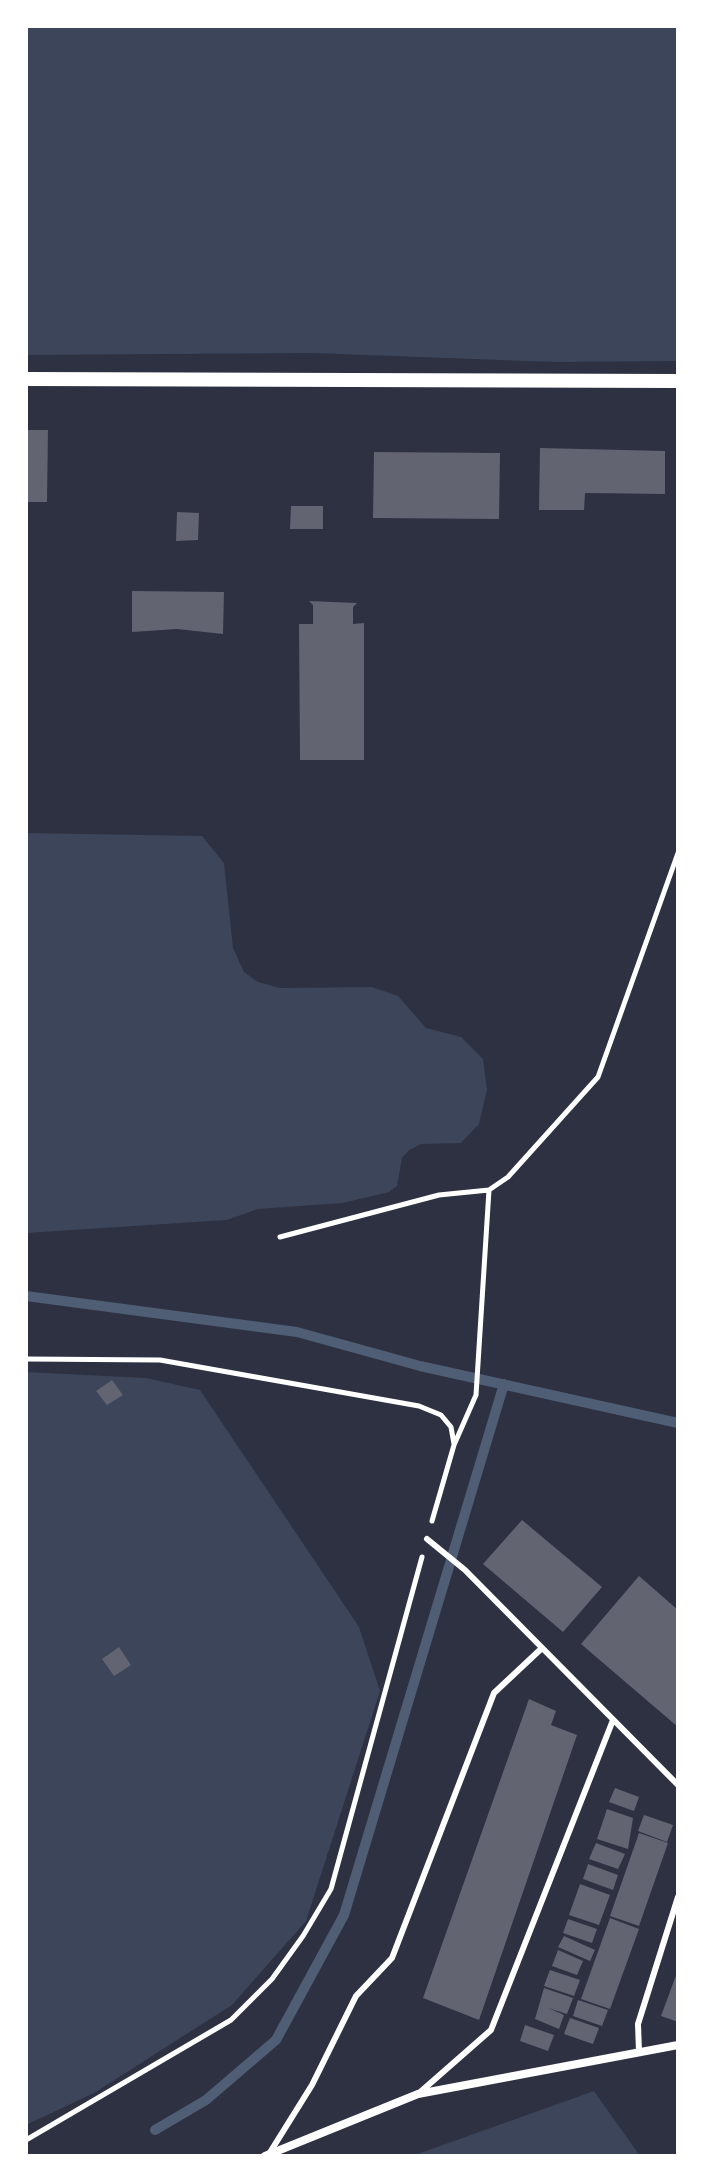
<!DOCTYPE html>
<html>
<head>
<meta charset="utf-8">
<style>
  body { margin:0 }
  #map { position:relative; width:704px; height:2182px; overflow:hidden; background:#2d3142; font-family:"Archivo Narrow",sans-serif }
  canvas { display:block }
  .frame { position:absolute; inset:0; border:28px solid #fff; pointer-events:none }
</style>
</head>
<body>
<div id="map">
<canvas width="704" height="2182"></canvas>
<div class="frame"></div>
</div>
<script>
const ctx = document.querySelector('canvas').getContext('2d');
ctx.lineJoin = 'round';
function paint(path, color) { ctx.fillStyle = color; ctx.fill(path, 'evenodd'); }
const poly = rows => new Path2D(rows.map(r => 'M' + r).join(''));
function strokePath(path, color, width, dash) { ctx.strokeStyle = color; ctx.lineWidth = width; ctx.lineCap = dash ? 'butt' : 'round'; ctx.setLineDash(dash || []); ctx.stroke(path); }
paint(poly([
  [26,26,678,26,678,361,554,362,312,353,26,355],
  [26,833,202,836,224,863,233,948,244,972,258,982,280,988,372,987,398,996,426,1028,461,1037,483,1059,487,1090,479,1124,461,1143,421,1144,409,1150,402,1158,397,1186,389,1192,343,1203,258,1209,227,1220,26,1233],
  [26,1372,146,1378,200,1390,359,1627,380,1691,306,1921,232,2005,94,2093,26,2125],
  [594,2091,640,2156,412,2156]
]), '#3c4559');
strokePath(poly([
  [26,1296,297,1332,420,1366,678,1423],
  [155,2130,206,2100,276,2040,344,1915,504,1384]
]), '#4f5d75', 10);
paint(poly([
  [26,430,48,430,47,502,26,502],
  [540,448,665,451,665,494,585,493,584,510,539,510],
  [374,452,500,453,499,519,373,518],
  [291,506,323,506,323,529,290,529],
  [177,512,199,513,198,540,176,541],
  [132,591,224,592,223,634,177,629,132,632],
  [309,601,357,603,353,607,353,624,364,623,364,760,300,760,299,624,313,624,313,605],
  [112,1380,123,1395,107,1405,96,1391],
  [522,1520,602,1587,563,1632,483,1564],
  [639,1576,678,1610,678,1727,581,1644],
  [119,1647,131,1665,114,1676,102,1659],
  [529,1699,556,1711,551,1725,577,1735,479,2020,423,1998],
  [615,1788,639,1797,634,1811,609,1802],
  [607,1809,633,1818,628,1849,597,1839],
  [644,1815,673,1825,667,1842,638,1831],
  [639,1833,668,1843,639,1926,610,1916],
  [596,1843,625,1854,618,1869,589,1859],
  [588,1864,618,1875,613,1890,583,1879],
  [580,1884,610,1895,599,1925,569,1915],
  [610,1918,639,1929,610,2009,581,1999],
  [568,1919,597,1929,592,1943,563,1933],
  [564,1936,595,1950,590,1961,558,1947],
  [558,1950,583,1961,577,1975,552,1966],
  [550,1970,580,1980,574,1996,544,1986],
  [678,1970,678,2022,661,2016],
  [544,1988,573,1998,567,2014,548,2008,564,2015,559,2029,535,2019],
  [578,2000,608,2010,602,2026,573,2016],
  [570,2018,599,2028,593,2044,564,2034],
  [525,2025,554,2035,548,2051,520,2041]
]), '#626471');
strokePath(poly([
  [280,1237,439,1195,489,1190,508,1177,598,1077,678,853],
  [26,1359,160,1360,419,1406,441,1415,451,1427,454,1444],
  [432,1521,454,1445,476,1395,489,1190],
  [26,2140,231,2020,272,1979,303,1936,331,1889,422,1557]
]), '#fff', 5);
strokePath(poly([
  [427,1539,465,1570,678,1785],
  [639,2052,638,2024,678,1897],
  [418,2094,491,2030,613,1720],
  [269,2154,312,2085,356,1996,392,1958,494,1693,542,1648]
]), '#fff', 6);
strokePath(poly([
  [265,2156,418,2094,678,2045]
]), '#fff', 8);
strokePath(poly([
  [26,379,678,381]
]), '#fff', 14);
</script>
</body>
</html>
